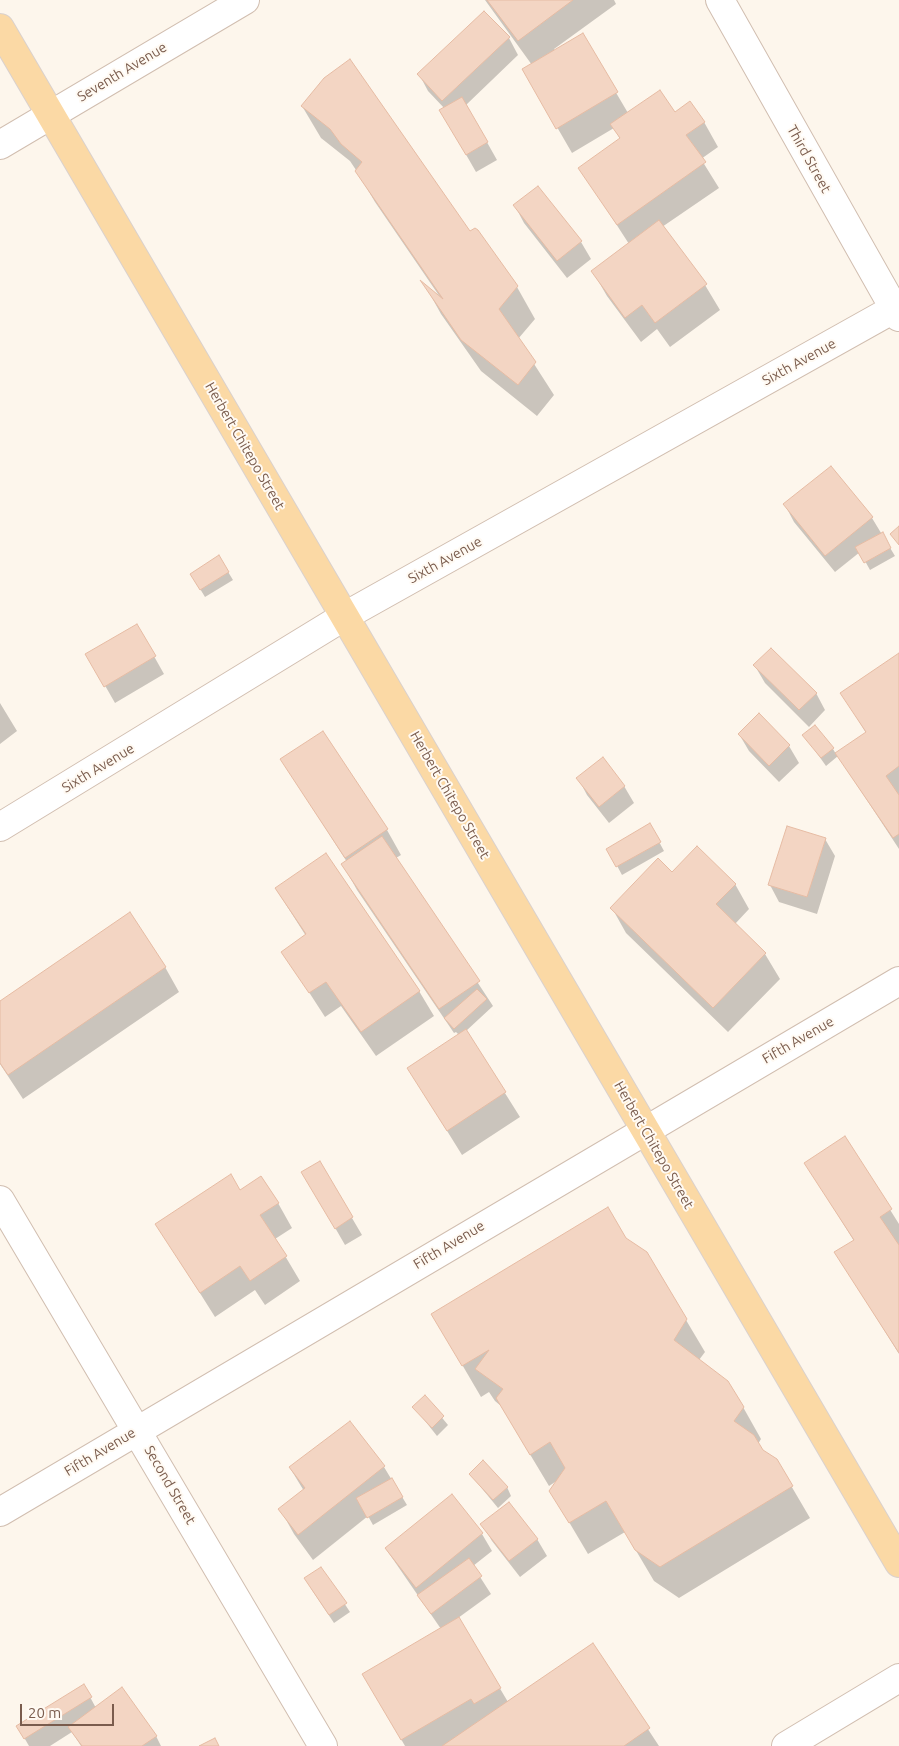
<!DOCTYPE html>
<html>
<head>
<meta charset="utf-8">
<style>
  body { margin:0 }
  #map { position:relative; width:899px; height:1746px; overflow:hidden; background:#fdf6ec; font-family:Ubuntu,sans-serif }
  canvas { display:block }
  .scale { position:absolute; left:20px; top:1704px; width:94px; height:22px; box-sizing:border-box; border:2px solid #7a5c4d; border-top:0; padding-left:6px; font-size:15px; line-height:18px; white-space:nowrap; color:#7a5c4d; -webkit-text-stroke:4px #fffaf3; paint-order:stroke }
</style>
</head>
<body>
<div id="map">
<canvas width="899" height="1746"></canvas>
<div class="scale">20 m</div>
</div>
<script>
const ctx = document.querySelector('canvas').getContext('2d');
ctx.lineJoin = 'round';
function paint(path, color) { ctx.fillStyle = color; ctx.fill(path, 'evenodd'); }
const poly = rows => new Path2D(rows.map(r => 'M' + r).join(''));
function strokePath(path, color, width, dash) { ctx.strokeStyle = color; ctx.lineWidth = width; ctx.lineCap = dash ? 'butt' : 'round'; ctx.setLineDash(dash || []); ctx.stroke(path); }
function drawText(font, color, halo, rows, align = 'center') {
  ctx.font = font + ' Ubuntu,sans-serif'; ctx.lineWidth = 4; ctx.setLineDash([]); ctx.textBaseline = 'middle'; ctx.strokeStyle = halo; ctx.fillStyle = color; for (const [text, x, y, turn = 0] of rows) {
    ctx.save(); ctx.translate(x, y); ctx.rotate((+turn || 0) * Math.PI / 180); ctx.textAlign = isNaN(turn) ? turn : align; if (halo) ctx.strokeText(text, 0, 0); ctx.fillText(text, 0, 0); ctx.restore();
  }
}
paint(poly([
  [485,0,614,0,616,4,554,49,555,51,582,35,628,113,675,113,704,122,718,147,701,159,719,188,662,227,705,285,720,310,670,347,657,329,641,342,607,296,593,272,629,244,580,168,620,139,614,128,572,153,524,70,532,65],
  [509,38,518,55,466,105,497,160,476,172,441,111,445,109,428,91,419,74],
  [302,106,470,233,517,287,535,319,518,339,554,395,537,416,481,371,441,314,426,287,440,297,375,202,356,170,350,161,321,138],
  [538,187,581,242,591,259,567,278,524,223,515,206],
  [785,505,872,518,895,556,870,570,860,552,835,572,794,522],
  [219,557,233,580,205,597,191,574],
  [137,626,164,674,115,703,87,654],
  [899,654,899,849,838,756,826,766,804,735,833,749,836,754,866,733,842,693],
  [755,666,816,693,825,710,809,727,765,683],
  [0,703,17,731,0,744],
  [759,715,789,746,799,763,779,782,749,751,739,734],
  [323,733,387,830,401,855,396,858,493,1006,466,1031,520,1117,462,1155,408,1068,459,1035,456,1032,454,1033,357,890,343,865,347,862,282,760],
  [578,778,624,786,634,803,609,823,587,795],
  [650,825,664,851,622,875,608,849],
  [825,839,835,856,817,914,779,902,770,885],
  [325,855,419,991,434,1016,376,1056,341,1006,325,1017,283,952,306,936,276,889],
  [672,874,735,884,749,909,735,924,765,954,780,979,728,1032,626,933,612,908],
  [165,967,179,992,23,1099,0,1064,0,1002],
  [845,1138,899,1224,899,1354,836,1253,854,1241,806,1164],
  [319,1162,362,1235,345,1245,303,1172],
  [240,1192,278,1203,292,1228,275,1239,300,1281,265,1305,255,1290,215,1317,157,1225],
  [625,1239,686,1320,705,1352,699,1360,743,1407,761,1439,758,1444,762,1450,776,1460,810,1518,679,1598,654,1581,625,1532,588,1554,569,1522,558,1480,549,1486,501,1406,495,1401,489,1392,481,1397,433,1315],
  [425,1397,448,1425,437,1436,414,1407],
  [384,1467,407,1505,373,1525,368,1516,313,1560,294,1534,280,1509,304,1491,290,1468],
  [470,1474,507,1487,511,1496,498,1508],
  [452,1496,482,1534,492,1551,473,1566,491,1594,458,1618,508,1702,592,1644,659,1746,405,1746,364,1675,441,1629,386,1549],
  [482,1524,537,1539,547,1556,520,1577,492,1541],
  [321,1568,350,1612,334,1623,310,1587],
  [84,1686,96,1708,156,1736,161,1746,81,1746,72,1732,50,1746,29,1746,18,1727]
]), '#0003');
const building = poly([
  [487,0,573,0,518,41,487,0],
  [484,11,510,37,442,101,417,74,484,11],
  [583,33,618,92,556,129,522,69,583,33],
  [350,59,470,231,475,228,478,230,518,286,499,309,536,362,518,385,461,340,420,280,443,299,355,171,362,162,341,144,330,129,301,106,324,78,350,59],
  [660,90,675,112,690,101,705,122,686,135,706,162,617,225,578,168,620,138,610,124,660,90],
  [462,97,488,142,466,155,439,110,462,97],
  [538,186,582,241,557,261,513,205,538,186],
  [659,220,707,284,655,323,642,305,625,318,591,271,659,220],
  [831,466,873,517,825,556,783,504,831,466],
  [899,526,899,545,890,534,899,526],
  [883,532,891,548,864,563,855,547,883,532],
  [219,555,229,572,200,590,190,574,219,555],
  [137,624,156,656,104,687,85,654,137,624],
  [771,648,817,693,799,710,753,665,771,648],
  [899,653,899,766,886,776,899,795,899,834,893,838,835,753,866,732,840,693,899,653],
  [759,713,790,745,769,766,738,734,759,713],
  [815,725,834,748,821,758,802,735,815,725],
  [323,731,388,829,345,858,280,759,323,731],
  [603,757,625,786,599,807,576,778,603,757],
  [650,823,661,842,616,867,606,849,650,823],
  [787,826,826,838,807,897,768,885,787,826],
  [382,836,480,981,439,1009,341,864,382,836],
  [697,846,736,884,716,904,766,953,713,1008,610,908,658,858,672,872,697,846],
  [326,853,420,991,361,1032,326,982,309,993,281,952,306,934,275,888,326,853],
  [130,912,166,967,8,1075,0,1063,0,1001,130,912],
  [477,989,487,999,454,1029,444,1018,477,989],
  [466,1029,506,1092,447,1131,407,1068,466,1029],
  [845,1136,892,1209,880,1217,899,1245,899,1353,834,1252,854,1240,804,1163,845,1136],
  [320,1161,353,1217,335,1229,301,1172,320,1161],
  [231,1174,240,1190,261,1176,279,1203,260,1215,287,1256,250,1281,240,1266,200,1293,155,1224,231,1174],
  [608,1207,626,1238,647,1252,687,1319,674,1340,728,1381,744,1407,734,1421,754,1435,763,1450,777,1459,793,1486,660,1567,635,1550,606,1501,569,1523,549,1491,565,1468,550,1442,530,1455,496,1398,503,1389,475,1369,489,1350,462,1366,431,1314,608,1207],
  [425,1395,444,1416,432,1428,412,1407,425,1395],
  [350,1421,385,1466,298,1535,278,1509,305,1488,289,1467,350,1421],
  [483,1460,508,1487,493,1500,469,1474,483,1460],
  [392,1478,403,1497,367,1518,356,1498,392,1478],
  [452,1494,483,1533,416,1588,385,1548,452,1494],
  [509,1502,538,1539,509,1561,480,1524,509,1502],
  [469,1558,482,1576,431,1614,417,1595,469,1558],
  [321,1567,347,1603,329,1615,304,1578,321,1567],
  [459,1617,501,1688,474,1704,471,1699,401,1740,362,1674,459,1617],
  [593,1643,650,1728,624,1746,442,1746,593,1643],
  [84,1684,92,1697,24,1739,16,1726,84,1684],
  [122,1687,157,1736,142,1746,82,1746,68,1727,122,1687],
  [215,1738,219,1746,199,1746,215,1738]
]);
paint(building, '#f3d5c3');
strokePath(building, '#e6bba3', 1);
const minor = poly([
  [720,0,899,317],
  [0,145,245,0],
  [0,827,345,616,899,306],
  [0,1200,323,1746],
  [0,1512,899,981],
  [786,1746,899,1678]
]);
const major = poly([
  [0,28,899,1563]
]);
strokePath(minor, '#d1beb0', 30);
strokePath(major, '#dad1cd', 30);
strokePath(minor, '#fff', 28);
strokePath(major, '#fbd9a5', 28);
drawText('14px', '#7a5c4d', '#fffaf3', [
  ["Seventh Avenue",122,72,-31],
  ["Third Street",809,159,61],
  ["Sixth Avenue",799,362,-29],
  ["Herbert Chitepo Street",245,446,60],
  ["Sixth Avenue",445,560,-29],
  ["Sixth Avenue",98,768,-31],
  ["Herbert Chitepo Street",450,795,60],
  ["Fifth Avenue",798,1040,-30],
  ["Herbert Chitepo Street",654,1145,60],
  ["Fifth Avenue",449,1245,-31],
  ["Fifth Avenue",100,1452,-31],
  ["Second Street",170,1485,60]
]);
</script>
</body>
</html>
